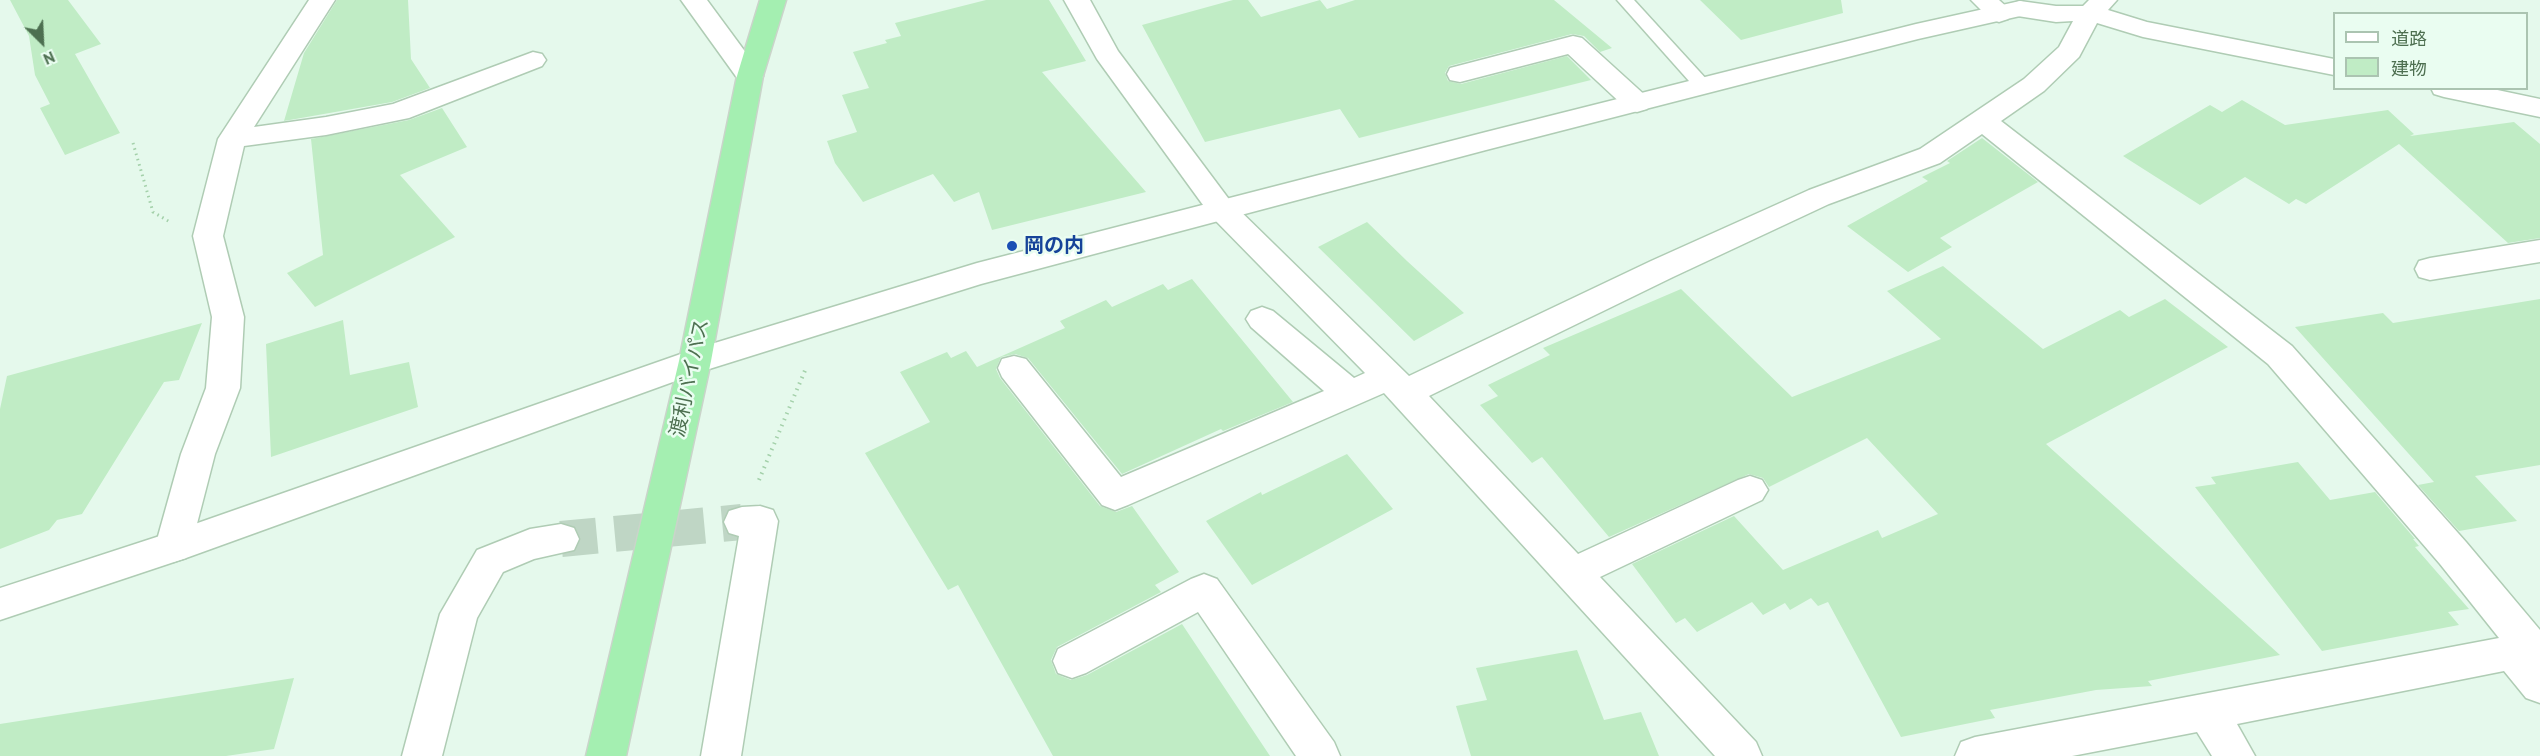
<!DOCTYPE html>
<html>
<head>
<meta charset="utf-8">
<style>
  body { margin:0 }
  #map { position:relative; width:2540px; height:756px; overflow:hidden; background:#e5f9ec; font-family:"PT Sans","Noto Sans JP",sans-serif }
  canvas { display:block }
  .legend { position:absolute; left:2333px; top:12px; width:195px; height:78px; box-sizing:border-box; background:#eafdf1; border:2px solid #abc4b1; margin:0; padding:8px 10px; list-style:none; font-size:18px; color:#4d6f50 }
  .legend li { display:flex; align-items:center; gap:12px; height:30px }
  .legend b { width:30px; border:2px solid #abc4b1 }
  .north { position:absolute; left:12px; top:12px; width:60px; height:60px; -webkit-text-stroke:4px #eafdf1; paint-order:stroke; rotate:156deg; font-size:16px; font-weight:700; line-height:24px; text-align:center; color:#4d6f50 }
  .north::after { content:''; display:block; margin:auto; width:21px; height:27px; background:#4d6f50; clip-path:polygon(50% 0,100% 100%,50% 72%,0 100%) }
</style>
</head>
<body>
<div id="map">
<canvas width="2540" height="756"></canvas>
<ul class="legend">
<li><b style="height:8px;background:#fff"></b>道路</li>
<li><b style="height:16px;background:#c0ecc5"></b>建物</li>
</ul>
<div class="north">N</div>
</div>
<script>
const ctx = document.querySelector('canvas').getContext('2d');
ctx.lineJoin = 'round';
function paint(path, color) { ctx.fillStyle = color; ctx.fill(path, 'evenodd'); }
const poly = rows => new Path2D(rows.map(r => 'M' + r).join(''));
function strokePath(path, color, width, dash) { ctx.strokeStyle = color; ctx.lineWidth = width; ctx.lineCap = dash ? 'butt' : 'round'; ctx.setLineDash(dash || []); ctx.stroke(path); }
function drawText(font, color, halo, rows, align = 'center') {
  ctx.font = font + ' "PT Sans","Noto Sans JP",sans-serif'; ctx.lineWidth = 5; ctx.setLineDash([]); ctx.textBaseline = 'middle'; ctx.strokeStyle = halo; ctx.fillStyle = color; for (const [text, x, y, turn = 0] of rows) {
    ctx.save(); ctx.translate(x, y); ctx.rotate((+turn || 0) * Math.PI / 180); ctx.textAlign = isNaN(turn) ? turn : align; if (halo) ctx.strokeText(text, 0, 0); ctx.fillText(text, 0, 0); ctx.restore();
  }
}
paint(poly([
  [10,0,68,0,101,44,75,54,120,133,65,155,40,108,50,104,35,75,29,36],
  [337,0,408,0,411,59,430,88,392,102,284,121,304,53],
  [986,0,1049,0,1086,61,1042,72,1146,192,992,230,979,192,954,202,933,174,863,202,835,163,827,141,857,132,842,95,869,88,853,52,887,43,885,40,901,36,895,23],
  [1233,0,1248,0,1261,17,1320,0,1327,9,1355,0,1554,0,1612,48,1600,52,1584,36,1572,34,1449,66,1445,73,1448,81,1461,84,1567,56,1591,80,1359,138,1340,109,1205,142,1142,25],
  [1700,0,1841,0,1843,13,1741,40],
  [2242,100,2285,125,2388,110,2414,134,2410,136,2514,122,2540,144,2540,238,2508,243,2399,144,2306,204,2296,199,2289,204,2245,177,2200,205,2123,156,2210,105,2222,112],
  [442,108,467,147,400,175,455,237,315,307,287,273,323,255,311,139,409,120],
  [1982,138,2038,182,1940,238,1952,247,1908,272,1847,226,1928,181,1922,177,1950,163,1947,161],
  [1367,222,1407,261,1464,313,1414,341,1318,247],
  [1943,266,2043,349,2120,310,2129,317,2165,299,2228,347,2046,444,2280,655,2148,681,2152,686,2096,690,1990,710,1995,718,1901,737,1828,602,1818,606,1811,598,1790,610,1785,603,1763,615,1752,602,1697,632,1685,618,1676,623,1632,564,1734,516,1783,570,1878,530,1882,538,1938,514,1867,438,1769,487,1763,478,1749,474,1609,537,1542,457,1532,463,1480,405,1498,396,1488,385,1550,355,1543,348,1681,289,1792,397,1941,339,1887,291],
  [1192,279,1293,402,1223,431,1221,429,1122,474,1028,358,1015,354,1001,357,996,369,1000,378,1100,506,1116,512,1132,506,1179,572,1155,585,1161,592,1057,647,1051,660,1056,674,1071,680,1087,675,1182,624,1270,756,1053,756,958,585,948,590,865,453,930,422,900,372,947,352,951,358,966,351,977,367,1065,328,1060,321,1106,300,1112,307,1163,284,1168,290],
  [2540,299,2540,465,2475,476,2517,521,2459,531,2418,485,2434,482,2295,327,2383,313,2393,323],
  [343,320,350,375,409,362,418,407,271,457,266,344],
  [202,323,179,380,164,382,82,514,57,520,49,530,0,549,0,409,7,376],
  [1347,454,1393,509,1252,585,1206,521,1261,492,1262,495],
  [2298,462,2330,500,2375,492,2415,539,2413,539,2419,546,2415,547,2469,609,2448,612,2459,625,2322,651,2195,487,2216,484,2211,477],
  [1577,650,1604,720,1641,712,1659,756,1471,756,1456,706,1487,700,1476,668],
  [294,678,274,749,226,756,0,756,0,724]
]), '#c0ecc5');
strokePath(poly([
  [561,539,742,522]
]), '#bfd6c5', 36, [36, 18]);
const service = poly([
  [1617,0,1634,0,1709,82,1712,86,1709,90,1697,90,1617,0]
]);
const minor = poly([
  [309,0,335,0,254,127,326,117,393,104,533,52,542,54,546,60,542,66,409,118,326,135,244,146,223,236,244,317,240,388,215,454,191,547,186,558,173,562,160,558,155,547,181,454,206,388,212,317,193,236,218,139,309,0],
  [681,0,707,0,763,76,760,82,750,84,740,82,681,0],
  [1064,0,1090,0,1118,51,1231,202,1409,376,1651,261,1809,190,1920,149,2024,79,2059,47,2073,21,2056,22,2011,15,2008,19,1999,22,1990,19,1971,0,1999,0,2008,8,2011,4,2020,1,2056,6,2083,6,2089,0,2117,0,2108,10,2147,22,2334,59,2334,75,2143,37,2097,23,2079,57,2044,91,2001,121,2292,346,2466,542,2540,630,2540,703,2526,698,2504,671,2237,724,2255,756,2212,756,2197,732,2072,756,1955,756,1961,742,1975,737,2499,638,2440,564,2268,364,1982,134,1940,163,1829,204,1673,277,1429,396,1578,554,1738,480,1750,476,1762,480,1768,490,1762,500,1600,577,1756,742,1762,756,1715,756,1384,393,1128,505,1115,510,1102,505,1002,377,998,368,1002,359,1014,356,1026,359,1121,477,1324,391,1251,327,1246,319,1251,311,1262,307,1273,311,1354,378,1365,373,1211,216,1097,59,1064,0],
  [1573,36,1582,38,1647,97,1651,103,1647,109,1637,112,1627,109,1568,54,1460,82,1450,80,1447,74,1450,68,1573,36],
  [2431,88,2488,88,2540,99,2540,117,2444,97,2434,94,2431,88],
  [2540,240,2540,262,2430,280,2419,277,2415,269,2419,261,2430,258,2540,240],
  [760,506,773,510,778,521,741,756,701,756,739,536,729,533,724,522,729,511,742,507,760,506],
  [561,524,574,528,579,539,574,550,534,559,503,572,477,618,442,756,402,756,440,614,477,550,530,529,561,524],
  [1204,574,1217,579,1334,742,1340,756,1296,756,1198,612,1086,673,1072,678,1058,673,1053,661,1058,649,1191,579,1204,574]
]);
const tertiary = poly([
  [2020,1,2029,4,2033,9,2029,14,1918,39,1486,150,981,284,706,370,186,558,0,620,0,588,172,532,695,349,977,263,1486,132,1916,24,2020,1]
]);
const trunk = poly([
  [760,0,786,0,763,76,711,361,626,756,586,756,679,361,737,76,760,0]
]);
strokePath(service, '#afccb4', 3);
strokePath(minor, '#afccb4', 3);
strokePath(tertiary, '#afccb4', 3);
strokePath(trunk, '#cad4ca', 3);
strokePath(poly([
  [133,143,153,212,170,222]
]), '#a3d0a9', 3, [1.5, 4]);
strokePath(poly([
  [759,480,806,368]
]), '#a3d0a9', 4, [1.5, 5]);
paint(service, '#fff');
paint(minor, '#fff');
paint(tertiary, '#fff');
paint(trunk, '#a4efb1');
for (const [x, y, r, color] of [
  [1012,246,6,"#1a4fb4"]
]) { const dot = new Path2D(); dot.arc(x, y, r, 0, 2 * Math.PI); ctx.fillStyle = color; ctx.fill(dot); strokePath(dot, '#eafdf1', 2); }
drawText('bold 20px', '#164399', '#eafdf1', [
  ["岡の内",1024,246]
], 'left');
drawText('20px', '#4d6f50', '#eafdf1', [
  ["渡利バイパス",690,378,-78]
]);
</script>
</body>
</html>
